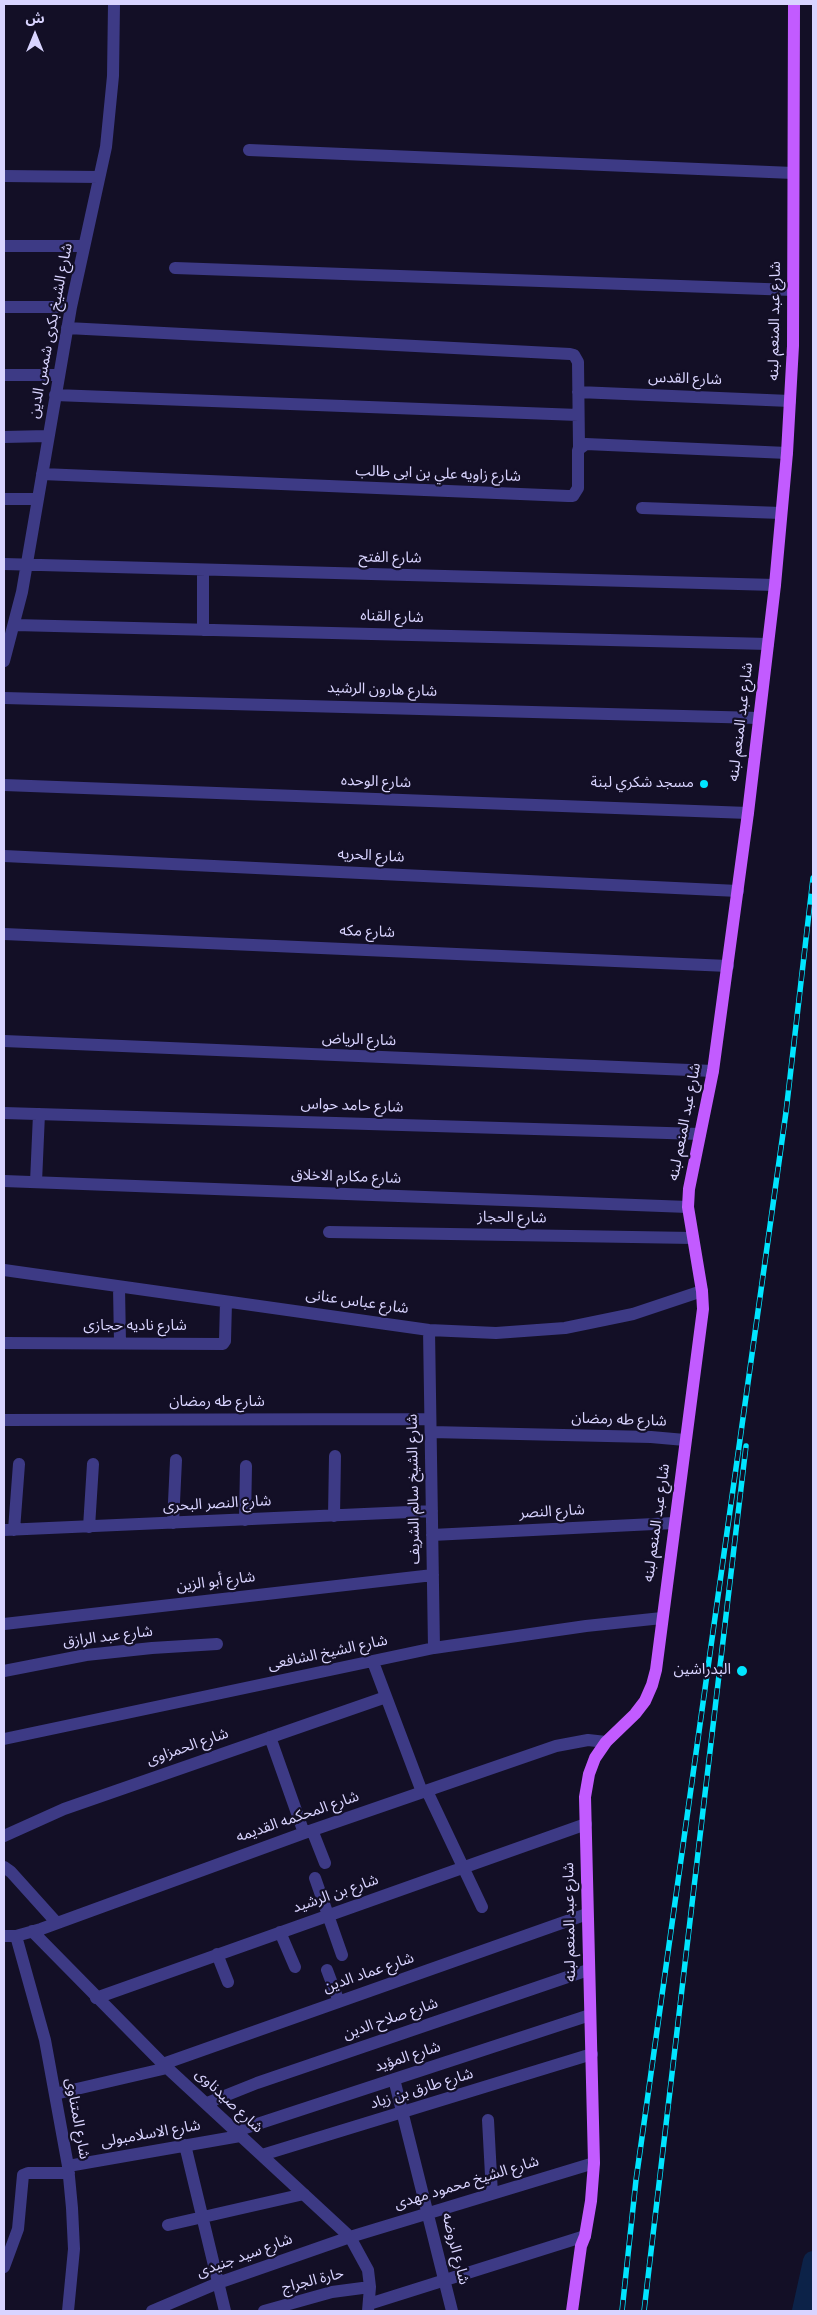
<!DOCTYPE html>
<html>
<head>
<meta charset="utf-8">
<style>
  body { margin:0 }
  #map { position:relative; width:817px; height:2315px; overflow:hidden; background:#130f26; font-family:Overpass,"Noto Sans Arabic",sans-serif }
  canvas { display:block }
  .frame { position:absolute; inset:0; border:5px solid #d9d4ff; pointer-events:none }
  .north { position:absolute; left:10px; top:10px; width:50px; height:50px; -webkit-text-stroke:4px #130f26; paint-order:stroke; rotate:0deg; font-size:14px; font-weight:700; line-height:20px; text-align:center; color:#d9d4ff }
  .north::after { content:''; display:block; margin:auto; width:18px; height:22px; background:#d9d4ff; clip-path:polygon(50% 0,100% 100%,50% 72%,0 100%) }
</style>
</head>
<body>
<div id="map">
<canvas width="817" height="2315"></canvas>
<div class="frame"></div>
<div class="north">ش</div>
</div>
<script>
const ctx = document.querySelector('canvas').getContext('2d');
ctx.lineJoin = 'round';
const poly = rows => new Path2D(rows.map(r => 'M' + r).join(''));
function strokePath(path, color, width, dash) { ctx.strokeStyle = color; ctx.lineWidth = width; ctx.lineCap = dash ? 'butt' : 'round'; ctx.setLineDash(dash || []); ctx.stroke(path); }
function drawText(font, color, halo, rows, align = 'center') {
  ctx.font = font + ' Overpass,"Noto Sans Arabic",sans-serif'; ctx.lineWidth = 4.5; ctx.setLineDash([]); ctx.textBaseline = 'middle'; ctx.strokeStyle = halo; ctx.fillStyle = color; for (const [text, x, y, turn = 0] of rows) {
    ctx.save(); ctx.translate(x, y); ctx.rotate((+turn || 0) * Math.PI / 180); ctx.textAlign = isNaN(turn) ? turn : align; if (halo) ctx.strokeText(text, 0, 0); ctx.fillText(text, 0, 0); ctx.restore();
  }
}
strokePath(poly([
  [802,2311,813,2261]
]), '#0c2248', 20);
strokePath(poly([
  [249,150,793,173],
  [4,176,99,177],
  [4,246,84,246],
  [175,268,793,290],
  [4,307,71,307],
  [67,328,570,354,574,355,578,362,579,447],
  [4,375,59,375],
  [578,392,790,401],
  [55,395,578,415],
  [4,437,48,436],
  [42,474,568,496,573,496,578,488,578,450,586,444,787,453],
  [4,499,38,499],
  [642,508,781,513],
  [4,564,775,585],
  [203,570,203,630],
  [15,625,768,644],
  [4,661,22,592,71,307,106,147,113,76,114,4],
  [4,698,759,718],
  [4,785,748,813],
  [4,856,738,891],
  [4,934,728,966],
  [4,1041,713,1071],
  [4,1113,700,1134],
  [4,1181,688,1207],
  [36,1182,39,1114],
  [329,1232,693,1238],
  [4,1270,429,1330,496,1333,565,1328,633,1314,702,1291],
  [119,1287,120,1343],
  [429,1330,434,1648],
  [4,1343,223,1344,225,1341,226,1302],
  [4,1420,430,1419],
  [431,1432,651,1437,685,1440],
  [334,1516,335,1456],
  [245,1520,246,1466],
  [173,1523,176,1460],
  [89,1527,93,1464],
  [4,1530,432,1511],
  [14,1530,19,1464],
  [432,1535,674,1523],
  [4,1624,433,1575],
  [373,1662,422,1792],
  [4,1671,86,1655,152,1648,217,1644],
  [270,1737,304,1833],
  [4,1739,434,1648,586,1626,662,1618],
  [427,1791,482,1907],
  [312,1830,325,1863],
  [4,1836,64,1809,386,1697],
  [4,1867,11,1872,56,1922],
  [315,1878,342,1955],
  [32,1931,163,2064,350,2237,368,2270,370,2287,368,2311],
  [280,1932,295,1967],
  [4,1936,16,1936,41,1929,304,1833,556,1746,588,1740,606,1742],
  [16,1936,45,2040,68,2166,72,2208,74,2249,68,2311],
  [217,1954,228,1982],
  [327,1970,339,2002],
  [96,1998,586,1824],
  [163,2064,587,1914],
  [394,2079,452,2311],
  [55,2094,167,2068],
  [207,2103,257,2083,588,1970],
  [488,2120,492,2194],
  [236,2131,590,2015],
  [185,2145,225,2311],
  [262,2155,592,2054],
  [68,2166,240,2136],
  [168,2225,304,2194],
  [4,2267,18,2229,23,2175,28,2173,69,2173],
  [369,2304,585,2236],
  [152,2311,218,2283,350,2237,594,2163],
  [264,2311,332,2292,370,2287]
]), '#3d3a85', 12);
strokePath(poly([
  [572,2311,581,2246,585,2236,591,2201,594,2163,585,1797,589,1774,595,1758,606,1742,635,1714,645,1701,652,1685,656,1670,703,1309,702,1291,688,1207,689,1189,713,1071,748,813,775,585,787,453,793,346,794,4]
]), '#c25bff', 12);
const rail = poly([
  [622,2311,636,2180,786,1112,813,878],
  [644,2311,746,1446]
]);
strokePath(rail, '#00e5ff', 5.5);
strokePath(rail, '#130f26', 4, [11]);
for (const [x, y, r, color] of [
  [704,784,5,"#00e5ff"],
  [742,1671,6,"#00e5ff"]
]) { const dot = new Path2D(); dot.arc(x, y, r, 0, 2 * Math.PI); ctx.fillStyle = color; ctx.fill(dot); strokePath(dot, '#130f26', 2); }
drawText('15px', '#d9d4ff', '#130f26', [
  ["شارع عبد المنعم لبنه",776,321,-89],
  ["شارع الشيخ بكرى شمس الدين",52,331,-79],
  ["شارع القدس",685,380,2],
  ["شارع زاويه علي بن ابى طالب",438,475,2],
  ["شارع الفتح",390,559,1],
  ["شارع القناه",392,618,2],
  ["شارع هارون الرشيد",382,691,2],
  ["شارع عبد المنعم لبنه",742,722,-83],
  ["شارع الوحده",376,783,2],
  ["شارع الحريه",371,857,3],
  ["شارع مكه",367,933,2],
  ["شارع الرياض",359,1041,2],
  ["شارع حامد حواس",352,1107,2],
  ["شارع عبد المنعم لبنه",686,1122,-79],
  ["شارع مكارم الاخلاق",346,1178,2],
  ["شارع الحجاز",512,1219,1],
  ["شارع عباس عنانى",357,1303,8],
  ["شارع ناديه حجازى",135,1327],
  ["شارع طه رمضان",217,1403],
  ["شارع طه رمضان",619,1421,2],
  ["شارع الشيخ سالم الشريف",415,1489,-91],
  ["شارع النصر البحرى",217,1505,-3],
  ["شارع النصر",552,1513,-3],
  ["شارع عبد المنعم لبنه",658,1523,-82],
  ["شارع أبو الزين",216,1583,-7],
  ["شارع عبد الرازق",108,1638,-7],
  ["شارع الشيخ الشافعى",328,1654,-12],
  ["شارع الحمزاوى",188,1748,-19],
  ["شارع المحكمه القديمه",298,1818,-19],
  ["شارع بن الرشيد",336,1895,-19],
  ["شارع عبد المنعم لبنه",571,1922,-91],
  ["شارع عماد الدين",369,1974,-19],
  ["شارع صلاح الدين",391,2020,-19],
  ["شارع المؤيد",408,2058,-18],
  ["شارع طارق بن زياد",422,2090,-17],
  ["شارع صيدناوى",228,2102,43],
  ["شارع المتناوى",76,2119,80],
  ["شارع الاسلامبولى",151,2135,-10],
  ["شارع الشيخ محمود مهدى",467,2184,-17],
  ["شارع الروضه",454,2249,76],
  ["شارع سيد جنيدى",245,2257,-20],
  ["حارة الجراج",313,2282,-14]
]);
drawText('15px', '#d9d4ff', '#130f26', [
  ["مسجد شكري لبنة",694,784],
  ["البدراشين",731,1671]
], 'right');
</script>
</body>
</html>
